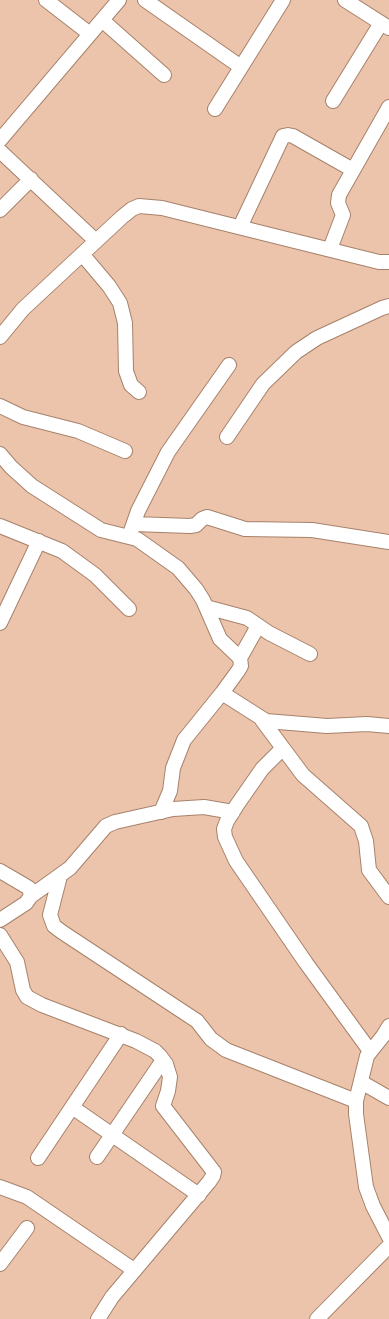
<!DOCTYPE html>
<html>
<head>
<meta charset="utf-8">
<style>
  body { margin:0 }
  canvas { display:block; background:#ecc4ab }
</style>
</head>
<body>
<canvas width="389" height="1319"></canvas>
<script>
const ctx = document.querySelector('canvas').getContext('2d');
ctx.lineJoin = 'round';
const poly = rows => new Path2D(rows.map(r => 'M' + r).join(''));
function strokePath(path, color, width, dash) { ctx.strokeStyle = color; ctx.lineWidth = width; ctx.lineCap = dash ? 'butt' : 'round'; ctx.setLineDash(dash || []); ctx.stroke(path); }
const minor = poly([
  [46,0,90,34],
  [145,0,241,67],
  [345,0,389,28],
  [102,20,164,75],
  [333,101,381,23],
  [215,109,283,0],
  [0,140,119,0],
  [0,151,96,241],
  [0,210,31,179],
  [240,227,283,136,288,135,293,136,353,170],
  [330,249,343,215,338,203,339,195,389,107],
  [82,254,109,286,120,303,125,323,126,371,131,385,139,392],
  [0,337,23,309,122,217,132,209,139,206,162,208,379,262,389,262],
  [0,406,23,417,78,431,125,451],
  [227,437,263,384,296,352,317,338,382,308,389,306],
  [0,454,11,467,32,486,101,530,137,539,178,568,196,589,203,600,220,639,240,658,241,666,238,671,222,693,184,740,173,768,170,791,161,812],
  [134,524,190,526,196,525,202,519,207,517,245,529,312,530,389,542],
  [0,526,62,551,95,575,129,609],
  [131,531,138,511,168,452,229,365],
  [206,607,247,618,269,633,310,654],
  [0,623,39,541],
  [240,658,258,626],
  [222,693,266,721,327,726,367,724,389,726],
  [262,720,303,775,361,826,366,841,369,870,389,897],
  [282,749,262,769,237,805,227,821,224,829,225,837,236,861,306,963,370,1051],
  [0,871,29,888,31,896,26,903,0,920],
  [60,876,50,915,54,926,62,932,197,1021,211,1039,226,1050,356,1101],
  [31,896,70,868,106,826,115,822,173,809,204,807,233,812],
  [0,935,17,962,23,990,27,997,42,1005,136,1041,155,1051,160,1056,166,1064,170,1077,168,1091,163,1106,214,1172,213,1176,209,1182,112,1297,98,1319],
  [389,1026,383,1036,367,1056,356,1101,356,1114,366,1187,373,1206,389,1237],
  [361,1082,389,1098],
  [72,1107,199,1195],
  [97,1157,163,1060],
  [38,1158,121,1034],
  [0,1187,27,1197,134,1270],
  [0,1264,27,1228],
  [317,1319,389,1246]
]);
strokePath(minor, '#a7826b', 16);
strokePath(minor, '#fff', 14);
</script>
</body>
</html>
